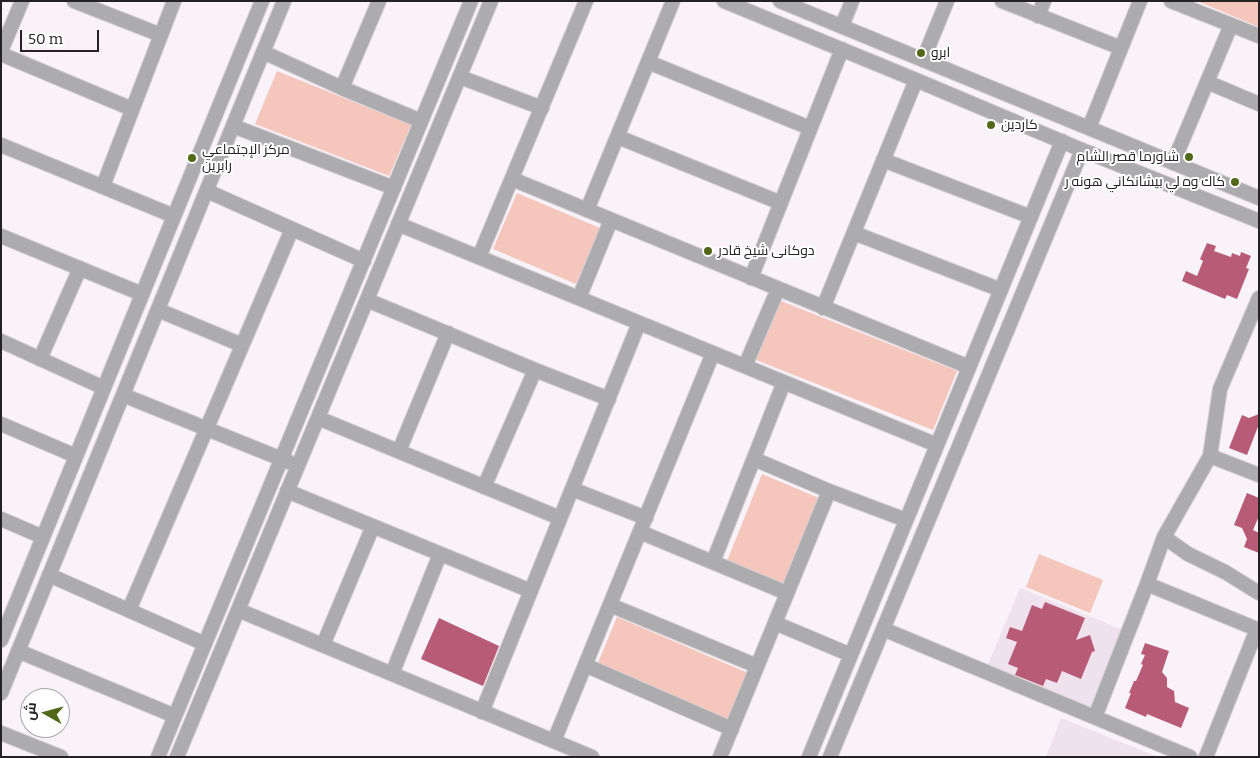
<!DOCTYPE html>
<html>
<head>
<meta charset="utf-8">
<style>
  body { margin:0 }
  #map { position:relative; width:1260px; height:758px; overflow:hidden; background:#f9f2f8; font-family:Bitter,Cairo,serif }
  canvas { display:block }
  .frame { position:absolute; inset:0; border:2px solid #242224; pointer-events:none }
  .north { position:absolute; left:20px; top:688px; width:50px; height:50px; box-sizing:border-box; background:#fff; border:1px solid #a7a7a7; border-radius:50%; rotate:277deg; font-size:14px; font-weight:700; line-height:20px; text-align:center; color:#242224 }
  .north::after { content:''; display:block; margin:auto; width:18px; height:22px; background:#506818; clip-path:polygon(50% 0,100% 100%,50% 72%,0 100%) }
  .scale { position:absolute; left:20px; top:30px; width:79px; height:22px; box-sizing:border-box; border:2px solid #242224; border-top:0; padding-left:6px; font-size:15px; line-height:18px; white-space:nowrap; color:#242224; -webkit-text-stroke:4px #fff; paint-order:stroke }
</style>
</head>
<body>
<div id="map">
<canvas width="1260" height="758"></canvas>
<div class="frame"></div>
<div class="north">ش</div>
<div class="scale">50 m</div>
</div>
<script>
const ctx = document.querySelector('canvas').getContext('2d');
ctx.lineJoin = 'round';
function paint(path, color) { ctx.fillStyle = color; ctx.fill(path, 'evenodd'); }
const poly = rows => new Path2D(rows.map(r => 'M' + r).join(''));
function strokePath(path, color, width, dash) { ctx.strokeStyle = color; ctx.lineWidth = width; ctx.lineCap = dash ? 'butt' : 'round'; ctx.setLineDash(dash || []); ctx.stroke(path); }
function drawText(font, color, halo, rows, align = 'center') {
  ctx.font = font + ' Bitter,Cairo,serif'; ctx.lineWidth = 4; ctx.setLineDash([]); ctx.textBaseline = 'middle'; ctx.strokeStyle = halo; ctx.fillStyle = color; for (const [text, x, y, turn = 0] of rows) {
    ctx.save(); ctx.translate(x, y); ctx.rotate((+turn || 0) * Math.PI / 180); ctx.textAlign = isNaN(turn) ? turn : align; if (halo) ctx.strokeText(text, 0, 0); ctx.fillText(text, 0, 0); ctx.restore();
  }
}
paint(poly([
  [1020,588,1123,630,1090,711,986,669],
  [1061,718,1158,757,1046,757]
]), '#efe2ed');
paint(poly([
  [1197,1,1259,1,1259,27],
  [277,71,411,125,389,176,255,124],
  [517,193,600,228,576,284,493,249],
  [781,301,957,371,933,430,756,360],
  [762,474,819,498,785,584,727,561],
  [1039,554,1103,580,1090,613,1026,587],
  [617,617,748,673,727,721,597,665]
]), '#f5c6bc');
paint(poly([
  [1207,243,1216,246,1214,251,1231,257,1232,253,1240,256,1241,252,1251,256,1246,268,1249,269,1237,299,1227,295,1225,299,1182,281,1186,271,1197,276,1203,261,1200,259],
  [1259,414,1259,424,1247,455,1229,448,1242,415,1249,418],
  [1247,493,1259,498,1259,516,1253,530,1259,533,1259,553,1244,547,1247,539,1242,528,1234,525],
  [1045,602,1085,618,1076,640,1090,635,1095,651,1092,652,1081,679,1062,671,1057,683,1046,679,1043,686,1015,675,1018,668,1008,664,1017,642,1006,638,1010,627,1022,631,1032,605,1042,609],
  [439,618,499,646,483,686,421,659],
  [1145,643,1169,651,1162,672,1167,678,1167,687,1174,691,1175,702,1189,708,1181,728,1147,714,1146,717,1125,708,1131,693,1129,693,1134,681,1136,681,1143,665,1141,664,1145,655,1141,654]
]), '#b75b77');
const minor = poly([
  [74,1,161,35],
  [724,1,916,80,1082,150,1259,221],
  [780,1,1259,198],
  [1002,1,1121,48],
  [1171,1,1259,36],
  [1038,16,1044,1],
  [842,26,852,1],
  [1,51,22,1],
  [263,52,342,88,421,121],
  [1,54,132,109],
  [923,60,947,1],
  [648,62,810,128],
  [460,77,542,108],
  [1207,82,1259,104],
  [342,88,379,1],
  [233,126,394,188],
  [1089,128,1140,1],
  [618,137,781,203],
  [1,145,174,216],
  [883,160,1031,217],
  [1173,163,1231,25],
  [512,179,969,367],
  [103,186,174,1],
  [207,191,364,261],
  [587,210,673,1],
  [398,224,937,445],
  [854,233,1001,290],
  [1,236,142,294],
  [479,257,586,1],
  [751,278,842,49],
  [579,298,611,220],
  [367,300,535,370,609,399],
  [823,308,916,80],
  [158,310,242,345],
  [1,341,104,388],
  [40,359,80,268],
  [745,366,778,289],
  [123,395,289,462],
  [318,418,560,518],
  [1,424,76,456],
  [399,451,448,333],
  [1210,456,1259,475],
  [754,459,829,491,906,520],
  [484,487,535,370],
  [572,489,646,518],
  [287,491,531,591],
  [1,519,43,537],
  [640,532,787,593],
  [1164,537,1188,554,1225,572,1259,593],
  [713,562,784,382],
  [49,575,205,644],
  [1147,584,1259,630],
  [610,605,757,666],
  [129,610,292,229],
  [238,610,592,757],
  [775,623,851,655],
  [883,629,1190,757],
  [1,640,262,1],
  [323,645,373,526],
  [18,651,175,716],
  [585,665,732,729],
  [392,674,440,554],
  [1,693,284,1],
  [482,712,639,323],
  [1095,717,1147,584,1164,537,1210,456,1220,389,1259,298],
  [1,733,61,757],
  [554,741,713,353],
  [158,757,471,1],
  [177,757,491,1],
  [720,757,829,491],
  [809,757,1062,141],
  [830,757,1082,150],
  [1206,757,1257,629]
]);
strokePath(minor, '#d3cdd2', 16);
strokePath(minor, '#acabae', 14);
for (const [x, y, r, color] of [
  [921,53,5,"#506818"],
  [991,125,5,"#506818"],
  [1189,157,5,"#506818"],
  [192,158,5,"#506818"],
  [1235,182,5,"#506818"],
  [708,251,5,"#506818"]
]) { const dot = new Path2D(); dot.arc(x, y, r, 0, 2 * Math.PI); ctx.fillStyle = color; ctx.fill(dot); strokePath(dot, '#fff', 2); }
drawText('14px', '#242224', '#fff', [
  ["ابرو",931,53],
  ["كاردين",1001,125],
  ["مركز الإجتماعي",202,150],
  ["رابرين",202,166],
  ["شاورما قصر الشام",1179,157,"right"],
  ["كاك وه لي بيشانكاني هونه ر",1225,182,"right"],
  ["دوکانی شیخ قادر",718,251]
], 'left');
</script>
</body>
</html>
